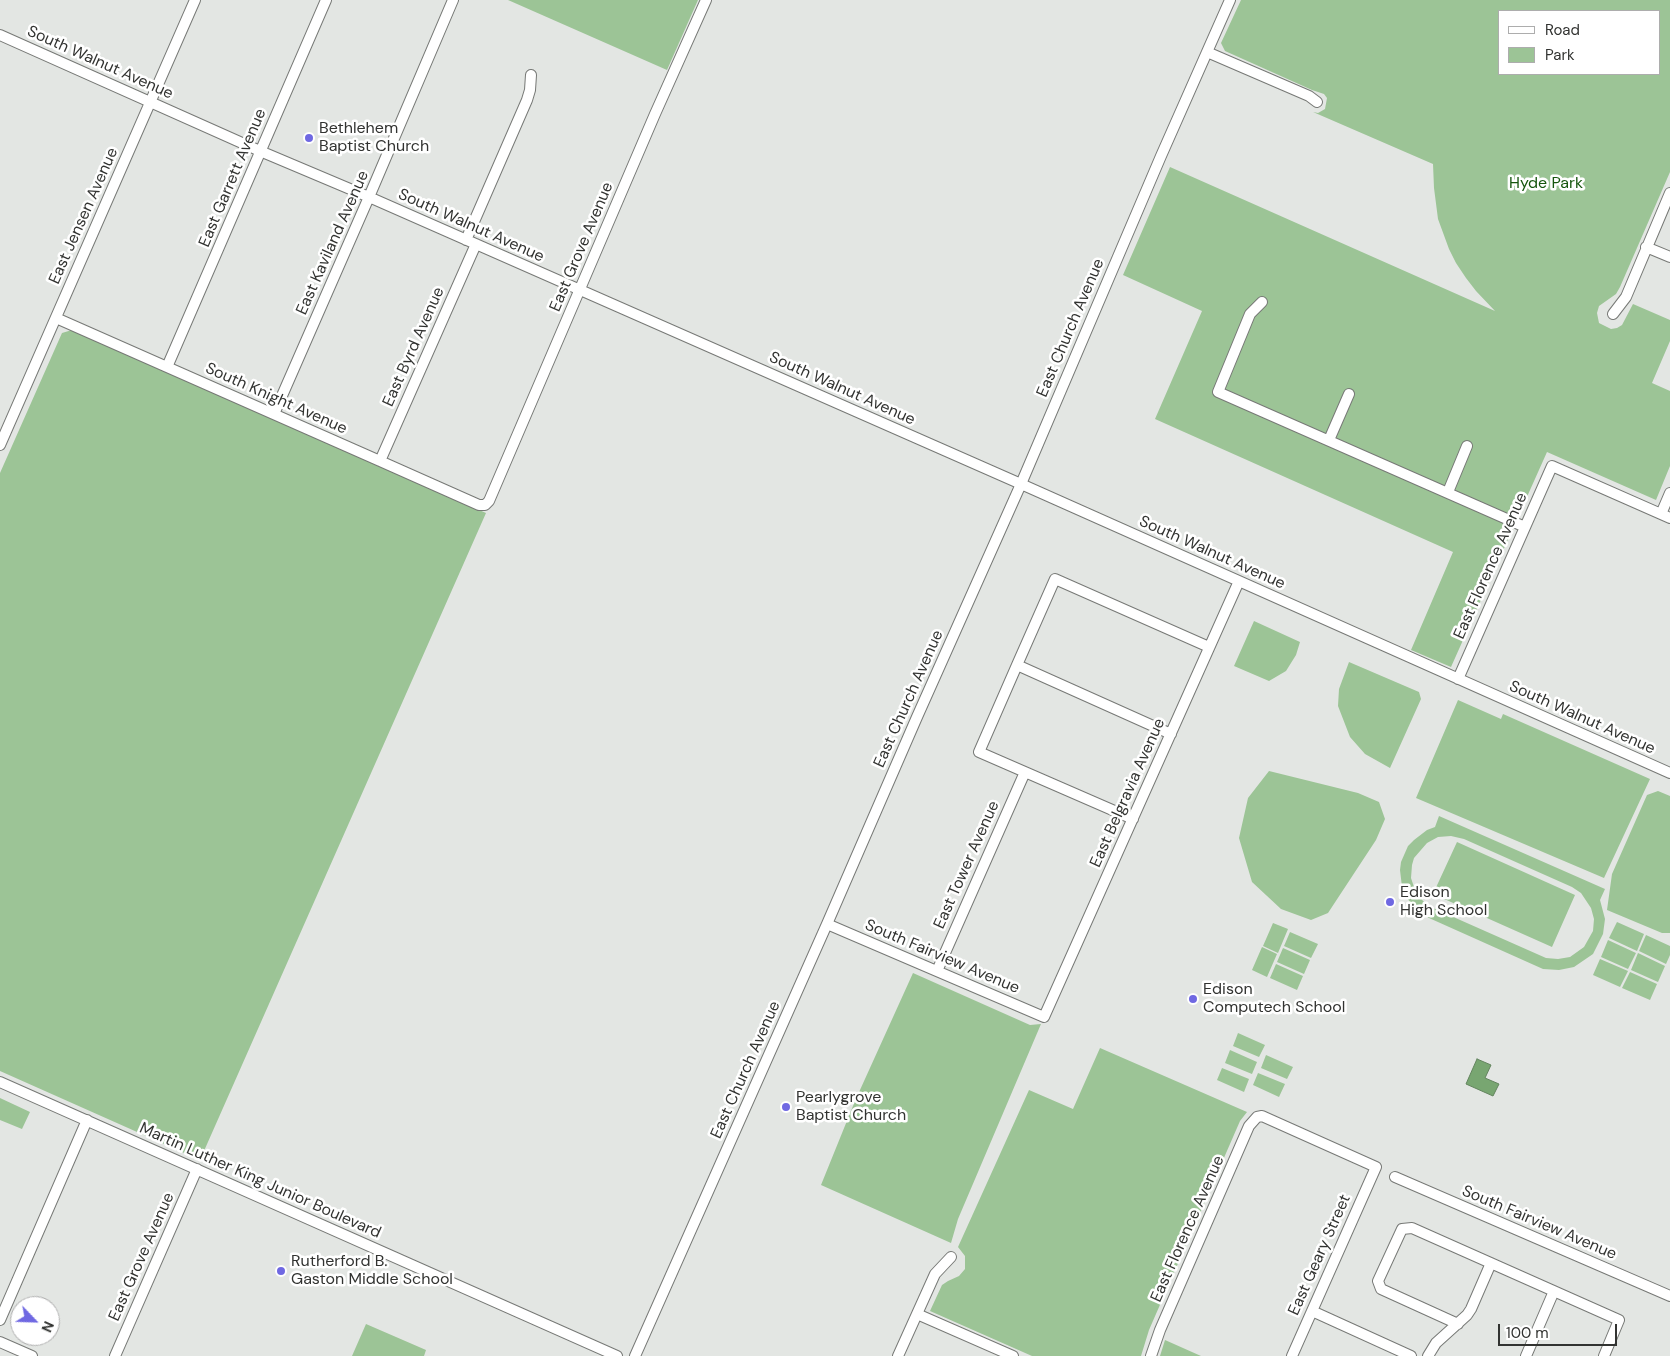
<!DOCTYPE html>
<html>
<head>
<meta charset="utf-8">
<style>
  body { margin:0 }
  #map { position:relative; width:1670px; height:1356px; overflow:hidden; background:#e3e6e3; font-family:"DM Sans",sans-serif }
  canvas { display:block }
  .legend { position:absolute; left:1498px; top:10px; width:162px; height:65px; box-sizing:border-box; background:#fff; border:1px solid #adadad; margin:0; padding:6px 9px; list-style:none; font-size:15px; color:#323331 }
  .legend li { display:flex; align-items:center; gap:10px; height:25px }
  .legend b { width:25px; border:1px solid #adadad }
  .north { position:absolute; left:10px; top:1296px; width:50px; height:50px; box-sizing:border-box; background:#fff; border:1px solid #adadad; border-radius:50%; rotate:114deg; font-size:14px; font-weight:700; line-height:20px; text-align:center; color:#323331 }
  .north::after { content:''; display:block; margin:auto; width:18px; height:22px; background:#6f68e2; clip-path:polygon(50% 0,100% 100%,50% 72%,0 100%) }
  .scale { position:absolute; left:1498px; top:1324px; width:119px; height:22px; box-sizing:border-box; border:2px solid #323331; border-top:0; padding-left:6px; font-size:15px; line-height:18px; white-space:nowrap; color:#323331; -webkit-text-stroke:4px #fff; paint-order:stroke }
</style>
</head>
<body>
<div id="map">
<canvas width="1670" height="1356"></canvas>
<ul class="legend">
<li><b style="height:6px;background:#fff"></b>Road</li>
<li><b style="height:14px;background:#9cc496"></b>Park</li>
</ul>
<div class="north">N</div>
<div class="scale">100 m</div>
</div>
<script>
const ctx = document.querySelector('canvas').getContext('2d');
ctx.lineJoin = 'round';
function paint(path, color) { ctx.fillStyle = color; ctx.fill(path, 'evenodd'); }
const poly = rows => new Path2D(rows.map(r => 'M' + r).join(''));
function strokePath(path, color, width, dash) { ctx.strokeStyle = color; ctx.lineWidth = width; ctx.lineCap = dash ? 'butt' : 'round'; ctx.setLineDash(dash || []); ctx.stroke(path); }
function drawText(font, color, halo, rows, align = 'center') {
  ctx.font = font + ' "DM Sans",sans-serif'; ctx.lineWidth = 5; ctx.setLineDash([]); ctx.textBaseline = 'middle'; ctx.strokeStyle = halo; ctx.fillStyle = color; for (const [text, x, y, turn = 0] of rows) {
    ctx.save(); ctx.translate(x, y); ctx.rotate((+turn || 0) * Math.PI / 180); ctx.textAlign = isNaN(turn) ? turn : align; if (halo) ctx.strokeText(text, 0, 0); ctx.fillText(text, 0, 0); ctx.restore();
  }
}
paint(poly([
  [508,0,698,0,667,70],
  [1241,0,1670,0,1670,172,1620,287,1616,294,1599,306,1597,313,1599,323,1611,329,1617,328,1622,325,1633,304,1670,320,1670,341,1652,383,1670,391,1670,466,1656,500,1547,452,1451,667,1411,650,1453,552,1155,419,1202,311,1123,275,1170,167,1495,311,1476,291,1466,278,1456,263,1449,249,1438,219,1434,188,1433,164,1313,112,1318,113,1325,109,1327,98,1324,94,1312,90,1225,51,1221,43],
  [1499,11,1659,11,1659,74,1499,74],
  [72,330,486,513,200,1160,0,1071,0,473,62,333],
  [1254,621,1300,642,1296,655,1286,671,1269,681,1234,666],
  [1349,662,1419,692,1421,699,1390,768,1365,754,1350,737,1338,706,1339,689],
  [1458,700,1501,719,1503,714,1650,779,1604,878,1416,798],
  [1269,771,1358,793,1379,802,1385,819,1376,840,1328,913,1311,920,1281,909,1252,882,1239,838,1248,798],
  [1658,791,1670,796,1670,933,1662,933,1607,910,1612,874,1647,795],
  [1439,816,1605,889,1600,900,1605,919,1603,934,1593,954,1574,967,1559,970,1543,969,1429,918,1415,909,1405,895,1402,887,1400,870,1401,862,1408,846,1414,840,1427,830,1435,827],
  [1451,836,1464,839,1572,887,1581,893,1591,908,1594,919,1593,931,1584,947,1570,957,1558,959,1546,958,1433,908,1423,901,1415,890,1411,878,1412,865,1414,858,1427,843,1438,837],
  [1457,842,1575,895,1552,947,1433,894],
  [1617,922,1644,934,1637,951,1609,938],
  [1273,923,1288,929,1278,953,1263,946],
  [1290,932,1318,944,1311,958,1284,946],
  [1646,935,1670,946,1670,955,1666,964,1639,951],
  [1608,940,1636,953,1628,969,1601,957],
  [1262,947,1277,954,1267,977,1252,970],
  [1283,948,1310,960,1304,974,1277,962],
  [1638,953,1665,966,1658,982,1631,970],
  [1600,959,1628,971,1620,987,1593,975],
  [1276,964,1303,976,1297,990,1270,978],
  [1630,972,1657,984,1650,1000,1622,988],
  [913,973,1030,1025,1041,1024,958,1219,951,1243,821,1185,855,1101],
  [1238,1033,1265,1045,1259,1057,1233,1046],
  [1100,1048,1247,1112,1240,1121,1149,1330,1141,1356,1032,1356,930,1311,942,1285,948,1281,959,1276,965,1269,965,1256,958,1247,1029,1090,1073,1109],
  [1230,1050,1257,1062,1252,1074,1225,1063],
  [1266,1055,1293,1067,1287,1079,1261,1068],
  [1222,1068,1249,1079,1244,1092,1217,1080],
  [1258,1073,1285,1084,1279,1097,1253,1085],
  [0,1098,30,1112,22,1129,0,1120],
  [366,1324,426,1350,424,1356,352,1356],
  [1165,1340,1201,1356,1160,1356]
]), '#9cc496');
const water = poly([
  [1477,1059,1491,1065,1485,1078,1499,1084,1493,1096,1466,1084,1477,1059]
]);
paint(water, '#78a671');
strokePath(water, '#63845e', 1);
const minor = poly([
  [0,35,260,151,369,197,1021,484,1670,773],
  [1207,52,1309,96,1317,102],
  [466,240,527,100,530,90,531,75],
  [1646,247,1670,257],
  [1262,302,1250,314,1218,392,1525,527],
  [1613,314,1626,297,1670,193],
  [56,318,380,461,479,505,485,505,489,501,655,114,706,0],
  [167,367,326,0],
  [274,414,369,197,453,0],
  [1329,440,1349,394],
  [0,445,195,0],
  [380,461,476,244],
  [1448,492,1467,446],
  [1661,514,1670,493],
  [1017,665,1171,734],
  [1458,679,1552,466,1670,518],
  [1133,819,979,752,1017,665,1055,579,1209,647],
  [827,924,1044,1017,1239,581],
  [937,971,1025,772],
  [0,1082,617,1356],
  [1395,1177,1670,1296],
  [1312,1311,1411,1356],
  [917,1314,1013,1356],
  [0,1320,87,1120],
  [1458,1324,1381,1289,1378,1281,1402,1229,1412,1228,1619,1320,1604,1356],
  [0,1342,32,1356],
  [115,1356,197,1169],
  [635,1356,827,924,917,717,1021,484,1161,156,1230,0],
  [898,1356,935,1274,951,1257],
  [1151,1356,1160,1330,1249,1126,1257,1117,1262,1116,1376,1167,1292,1356],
  [1428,1356,1436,1343,1467,1315,1471,1309,1491,1263],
  [1526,1356,1554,1291]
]);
strokePath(minor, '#777976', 12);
strokePath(minor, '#fff', 10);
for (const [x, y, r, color] of [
  [309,138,5,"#6f68e2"],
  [1390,902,5,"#6f68e2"],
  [1193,999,5,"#6f68e2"],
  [786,1107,5,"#6f68e2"],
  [281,1271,5,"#6f68e2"]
]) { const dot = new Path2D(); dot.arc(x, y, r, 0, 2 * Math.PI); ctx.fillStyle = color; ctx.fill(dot); strokePath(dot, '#fff', 2); }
drawText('16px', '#323331', '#fff', [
  ["South Walnut Avenue",100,63,24],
  ["East Garrett Avenue",233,178,-67],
  ["East Jensen Avenue",84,216,-66],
  ["South Walnut Avenue",471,226,24],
  ["East Kaviland Avenue",333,243,-66],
  ["East Grove Avenue",582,247,-67],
  ["East Church Avenue",1071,328,-67],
  ["East Byrd Avenue",414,347,-66],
  ["South Walnut Avenue",842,389,24],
  ["South Knight Avenue",276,399,24],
  ["South Walnut Avenue",1212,553,24],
  ["East Florence Avenue",1491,566,-66],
  ["East Church Avenue",909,699,-66],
  ["South Walnut Avenue",1582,718,24],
  ["East Belgravia Avenue",1128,793,-66],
  ["East Tower Avenue",967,865,-66],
  ["South Fairview Avenue",942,957,23],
  ["East Church Avenue",746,1070,-66],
  ["Martin Luther King Junior Boulevard",260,1181,24],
  ["South Fairview Avenue",1539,1223,23],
  ["East Florence Avenue",1188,1229,-66],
  ["East Geary Street",1320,1255,-66],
  ["East Grove Avenue",142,1257,-66]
]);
drawText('16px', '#323331', '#fff', [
  ["Bethlehem",319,129],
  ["Baptist Church",319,147],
  ["Edison",1400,893],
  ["High School",1400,911],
  ["Edison",1203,990],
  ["Computech School",1203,1008],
  ["Pearlygrove",796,1098],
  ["Baptist Church",796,1116],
  ["Rutherford B.",291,1262],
  ["Gaston Middle School",291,1280]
], 'left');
drawText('16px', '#16560e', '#fff', [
  ["Hyde Park",1546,184]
]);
</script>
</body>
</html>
